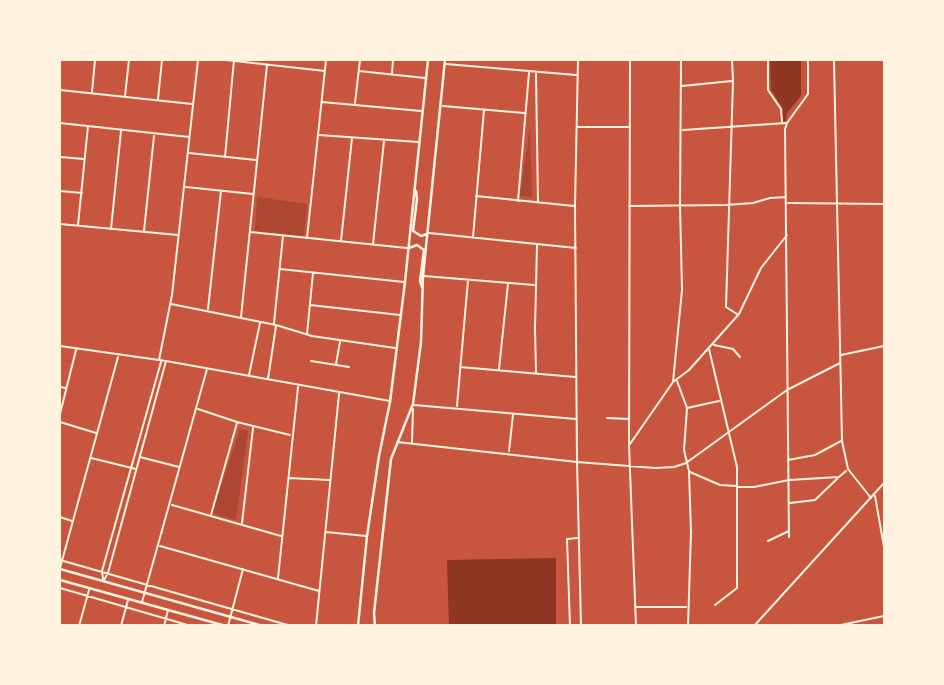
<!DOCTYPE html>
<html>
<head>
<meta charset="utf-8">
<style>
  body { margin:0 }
  #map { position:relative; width:944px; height:685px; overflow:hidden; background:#c8553d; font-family:Mulish,sans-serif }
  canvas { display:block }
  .frame { position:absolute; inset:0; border:61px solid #fff3e0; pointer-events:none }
</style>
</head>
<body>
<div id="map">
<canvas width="944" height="685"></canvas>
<div class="frame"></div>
</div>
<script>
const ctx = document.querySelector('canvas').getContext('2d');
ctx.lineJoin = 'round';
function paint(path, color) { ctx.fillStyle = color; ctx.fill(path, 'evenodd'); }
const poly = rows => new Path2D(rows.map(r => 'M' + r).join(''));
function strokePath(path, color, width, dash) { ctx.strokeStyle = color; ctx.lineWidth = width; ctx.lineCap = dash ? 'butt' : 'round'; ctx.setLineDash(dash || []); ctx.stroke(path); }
paint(poly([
  [530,126,532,197,520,196],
  [257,197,307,204,304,236,255,231],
  [240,429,248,431,236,520,212,513]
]), '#ae4732');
paint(poly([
  [770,60,801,60,801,96,787,113,786,121,782,121,783,109,771,90],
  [556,558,556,625,449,625,447,560]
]), '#8f3625');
strokePath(poly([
  [226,60,325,71],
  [578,60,575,206,577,462,581,626],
  [630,60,629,445,636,626],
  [732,60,733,81,726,307,737,314],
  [768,60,768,90,781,109,782,121],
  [834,60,842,441,848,469,871,498],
  [446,64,576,75],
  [359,71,425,78],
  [392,74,393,60],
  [536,74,538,202],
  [682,86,732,81],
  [60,90,192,104],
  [92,92,95,60],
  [125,96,129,60],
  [158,99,162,60],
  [322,102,421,111],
  [355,103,360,60],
  [443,106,524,113],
  [60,123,189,137],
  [578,127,628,127],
  [683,130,786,123],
  [319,135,418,142],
  [189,153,256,160],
  [60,157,84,159],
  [225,157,234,60],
  [186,187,253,194],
  [60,191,82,193],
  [476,196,574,206],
  [518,201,529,73],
  [788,203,884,204],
  [629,206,726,205,753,203,770,198,786,197],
  [60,224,178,235],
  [78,225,88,126],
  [111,229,121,131],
  [144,231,154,136],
  [250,232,407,248],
  [429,233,576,248],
  [473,237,484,110],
  [307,238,326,60],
  [341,241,352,138],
  [373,244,384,141],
  [280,269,404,282],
  [424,276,534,285],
  [171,304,276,325,312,336,395,348],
  [310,305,400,315],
  [208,309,221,191],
  [241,317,267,65],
  [274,323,283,236],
  [307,334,313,273],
  [714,345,733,349,740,357],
  [60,346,166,361,390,401],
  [709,349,737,467,737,588,715,605],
  [841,355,884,346],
  [159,360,172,295,198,60],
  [311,361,349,367],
  [336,364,340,342],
  [460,367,575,377],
  [499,369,508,284],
  [536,373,535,328,537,245],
  [249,375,260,323],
  [268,379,276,326],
  [677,381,687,408,684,450,689,471,691,532,688,626],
  [673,382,682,290,680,205,681,60],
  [60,387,66,388],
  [414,405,576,419],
  [457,406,468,280],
  [687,408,719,401],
  [198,409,237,422,290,435],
  [60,414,76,350],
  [607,418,629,419],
  [60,422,96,433],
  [397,442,577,462,655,468,674,467,686,463,787,390,840,363],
  [412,442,413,409],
  [630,444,673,382,689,370,739,314,761,268,787,235],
  [509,451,513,415],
  [140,457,179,467],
  [91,458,136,469],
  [788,460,815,455,841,441],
  [690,472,720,485,754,487,789,480,839,477,846,471],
  [289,478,329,480],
  [875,496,884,547],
  [790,503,815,500,838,478],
  [172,505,281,536],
  [211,515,237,423],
  [60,517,72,521],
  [242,523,253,428],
  [326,532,366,536],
  [789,537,785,129,787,123,808,94,808,60],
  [768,541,789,531],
  [160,546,319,591],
  [60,560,291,626],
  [60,568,118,357],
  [278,578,298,387],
  [103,579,102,571,161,362],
  [104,580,108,573,166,361],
  [60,588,191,626],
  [142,602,207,369],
  [636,607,686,607],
  [79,626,89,590],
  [121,626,128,600],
  [164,626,168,610],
  [228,626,243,569],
  [316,626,339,394],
  [570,626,567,539,577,538],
  [754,626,884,483],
  [836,626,884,616]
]), '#fff3e0', 2);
strokePath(poly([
  [416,191,417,199,413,231,421,236,427,234],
  [409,248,417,245,424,250,420,281,422,287],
  [60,569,263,626],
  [60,580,226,626],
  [358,626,367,536,379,456,390,402,405,282,428,60],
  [375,626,374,613,391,459,413,404,421,342,423,276,445,60]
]), '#fff3e0', 2.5);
</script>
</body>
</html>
